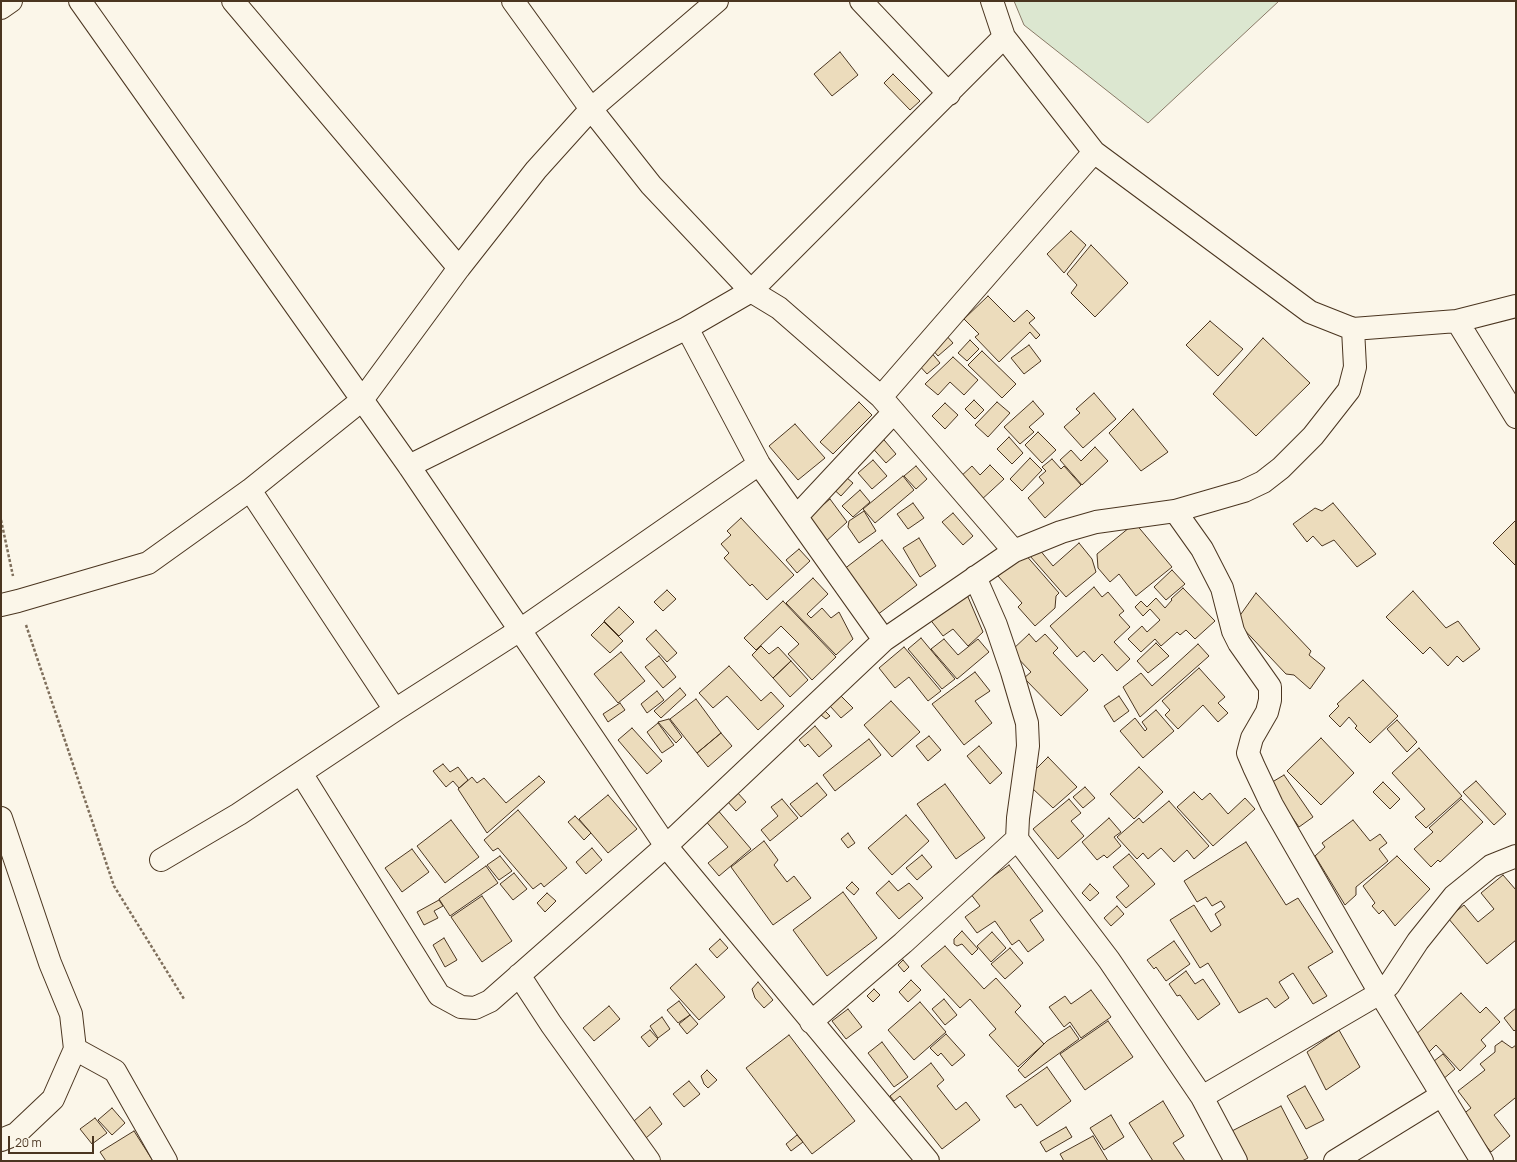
<!DOCTYPE html>
<html>
<head>
<meta charset="utf-8">
<style>
  body { margin:0 }
  #map { position:relative; width:1517px; height:1162px; overflow:hidden; background:#fbf6e9; font-family:Manrope,sans-serif }
  canvas { display:block }
  .frame { position:absolute; inset:0; border:2px solid #4a3520; pointer-events:none }
  .scale { position:absolute; left:8px; top:1136px; width:86px; height:18px; box-sizing:border-box; border:2px solid #4a3520; border-top:0; padding-left:5px; font-size:12px; line-height:14px; white-space:nowrap; color:#4a3520; -webkit-text-stroke:3px #fbf6e9; paint-order:stroke }
</style>
</head>
<body>
<div id="map">
<canvas width="1517" height="1162"></canvas>
<div class="frame"></div>
<div class="scale">20 m</div>
</div>
<script>
const ctx = document.querySelector('canvas').getContext('2d');
ctx.lineJoin = 'round';
function paint(path, color) { ctx.fillStyle = color; ctx.fill(path, 'evenodd'); }
const poly = rows => new Path2D(rows.map(r => 'M' + r).join(''));
function strokePath(path, color, width, dash) { ctx.strokeStyle = color; ctx.lineWidth = width; ctx.lineCap = dash ? 'butt' : 'round'; ctx.setLineDash(dash || []); ctx.stroke(path); }
const green = poly([
  [1014,1,1279,1,1148,123,1024,25,1014,1]
]);
paint(green, '#dce7d0');
strokePath(green, '#887966', 1);
const building = poly([
  [840,52,858,75,832,96,814,74,840,52],
  [893,74,920,101,910,110,884,83,893,74],
  [1071,231,1086,245,1064,273,1047,254,1071,231],
  [1091,245,1128,283,1095,317,1071,293,1077,285,1067,274,1091,245],
  [988,296,1014,322,1027,310,1035,318,1029,323,1040,335,1036,339,1030,332,999,362,975,337,979,334,964,319,988,296],
  [1210,321,1243,349,1218,376,1186,345,1210,321],
  [945,334,953,343,938,356,931,348,945,334],
  [1263,338,1310,383,1256,436,1213,394,1263,338],
  [970,340,979,349,967,361,958,353,970,340],
  [1029,345,1041,361,1024,374,1011,358,1029,345],
  [930,351,940,363,927,374,917,363,930,351],
  [982,351,1016,384,1002,398,968,365,982,351],
  [953,357,978,380,964,395,950,382,938,395,925,384,953,357],
  [1094,393,1116,419,1083,448,1064,427,1080,413,1076,409,1094,393],
  [974,400,984,410,975,419,965,409,974,400],
  [1033,401,1044,414,1029,427,1034,432,1020,444,1004,427,1033,401],
  [859,402,872,415,833,454,820,442,859,402],
  [997,402,1010,413,988,437,975,425,997,402],
  [945,403,958,415,945,429,932,416,945,403],
  [1133,409,1168,452,1141,471,1109,433,1133,409],
  [795,424,825,458,798,480,769,446,795,424],
  [1038,432,1056,450,1042,463,1025,445,1038,432],
  [879,434,896,454,886,463,868,443,879,434],
  [1009,437,1023,453,1012,464,997,449,1009,437],
  [1095,447,1108,461,1082,485,1060,460,1071,450,1081,461,1095,447],
  [1030,458,1042,470,1022,491,1010,479,1030,458],
  [1052,459,1061,469,1064,466,1081,485,1045,518,1028,498,1044,483,1039,477,1046,471,1042,467,1052,459],
  [873,460,887,476,872,489,858,473,873,460],
  [990,465,1004,479,980,501,959,478,972,466,980,475,990,465],
  [916,466,927,479,916,489,904,476,916,466],
  [841,473,853,483,841,496,830,486,841,473],
  [903,476,914,490,875,523,863,509,903,476],
  [860,490,870,502,853,517,842,506,860,490],
  [830,499,847,522,824,543,805,520,830,499],
  [913,503,924,518,908,529,897,514,913,503],
  [1333,503,1376,554,1357,567,1334,540,1322,546,1313,536,1307,542,1293,524,1315,508,1322,511,1333,503],
  [864,511,876,531,859,543,848,527,849,521,864,511],
  [953,513,973,536,963,545,942,522,953,513],
  [741,518,794,575,767,600,752,584,750,586,724,558,729,553,721,544,731,535,727,531,741,518],
  [1516,520,1516,566,1493,543,1516,520],
  [1135,523,1172,567,1136,596,1119,574,1110,582,1098,568,1097,554,1135,523],
  [919,538,936,566,920,577,903,548,919,538],
  [882,540,917,585,873,618,839,573,882,540],
  [1079,543,1092,559,1096,572,1066,597,1030,556,1039,549,1053,566,1079,543],
  [799,549,810,561,797,573,786,560,799,549],
  [1024,553,1059,593,1056,596,1055,608,1035,626,1018,607,1022,603,998,576,1024,553],
  [1172,570,1185,584,1166,600,1154,587,1172,570],
  [813,578,828,594,807,614,811,618,822,608,831,618,839,612,853,639,836,655,786,603,813,578],
  [1094,587,1102,597,1108,592,1124,611,1119,615,1130,627,1114,642,1130,659,1117,671,1102,654,1094,662,1084,651,1077,657,1050,626,1094,587],
  [1183,588,1215,621,1195,639,1186,630,1180,635,1177,632,1161,646,1155,639,1141,652,1128,639,1142,626,1147,632,1160,620,1150,609,1143,616,1135,607,1141,601,1147,607,1156,598,1165,608,1172,600,1171,599,1183,588],
  [667,590,676,599,663,611,654,602,667,590],
  [965,590,983,632,968,646,953,629,943,636,929,618,965,590],
  [1413,591,1446,628,1458,621,1480,649,1463,662,1457,656,1448,666,1430,647,1423,654,1386,617,1413,591],
  [1256,593,1311,651,1309,655,1325,668,1310,689,1294,675,1286,674,1236,621,1256,593],
  [783,601,836,657,812,680,788,654,799,644,781,626,756,650,744,638,783,601],
  [619,607,634,622,619,636,604,621,619,607],
  [604,622,623,641,610,653,591,635,604,622],
  [656,630,677,653,667,662,646,639,656,630],
  [1029,634,1036,642,1045,634,1058,648,1053,653,1088,690,1061,716,1024,678,1031,672,1011,651,1029,634],
  [921,638,955,679,942,689,908,649,921,638],
  [944,639,958,655,978,639,989,652,957,679,931,649,944,639],
  [1156,643,1169,656,1148,673,1137,661,1156,643],
  [1198,644,1209,656,1140,717,1123,687,1141,673,1152,686,1198,644],
  [761,646,769,654,778,647,791,661,773,678,752,655,761,646],
  [904,647,941,691,928,701,909,677,895,688,879,668,904,647],
  [621,652,645,681,618,703,594,674,621,652],
  [659,656,676,677,663,688,645,667,659,656],
  [791,661,808,680,790,697,773,678,791,661],
  [729,666,761,701,771,692,784,706,758,730,727,696,713,708,699,693,729,666],
  [1199,668,1225,697,1218,703,1228,713,1218,722,1203,705,1178,729,1165,715,1170,710,1162,701,1199,668],
  [975,672,990,691,975,701,992,723,964,745,932,704,975,672],
  [1363,680,1398,716,1370,743,1355,728,1357,726,1349,717,1340,727,1329,716,1339,706,1337,704,1363,680],
  [680,688,686,695,661,718,654,711,680,688],
  [657,691,664,700,647,713,641,704,657,691],
  [841,696,853,708,841,718,830,706,841,696],
  [1119,696,1129,711,1114,722,1104,706,1119,696],
  [696,699,721,733,697,753,670,719,696,699],
  [891,701,920,732,892,757,864,725,891,701],
  [620,703,625,710,608,722,603,714,620,703],
  [1156,710,1174,731,1143,758,1120,731,1135,718,1145,731,1147,729,1142,722,1156,710],
  [825,711,830,716,826,719,821,715,825,711],
  [669,719,682,737,676,743,658,722,669,719],
  [1397,720,1417,742,1407,752,1387,729,1397,720],
  [658,723,674,745,662,753,647,732,658,723],
  [815,726,832,746,819,757,808,744,805,747,799,740,815,726],
  [632,728,662,761,647,774,618,740,632,728],
  [721,733,732,746,708,767,697,753,721,733],
  [929,736,941,750,928,761,916,746,929,736],
  [1321,738,1354,773,1321,805,1287,771,1321,738],
  [869,739,881,755,835,791,823,775,869,739],
  [979,746,1002,773,990,784,967,756,979,746],
  [1419,748,1462,796,1426,828,1415,817,1425,809,1392,773,1419,748],
  [1048,757,1077,787,1053,808,1031,787,1033,772,1048,757],
  [443,764,450,772,458,767,468,780,459,788,453,781,446,787,433,771,443,764],
  [1139,767,1163,792,1134,819,1110,794,1139,767],
  [1284,775,1313,817,1299,827,1269,784,1284,775],
  [539,776,545,782,487,833,458,789,472,777,477,783,484,778,506,803,539,776],
  [1476,781,1506,814,1494,825,1463,792,1476,781],
  [1383,782,1400,799,1390,809,1373,792,1383,782],
  [817,783,827,795,801,817,790,804,817,783],
  [945,784,985,838,956,859,917,804,945,784],
  [1085,787,1095,798,1083,808,1073,797,1085,787],
  [737,792,746,802,736,811,727,801,737,792],
  [1194,792,1202,800,1210,793,1228,814,1245,798,1255,809,1213,846,1177,807,1194,792],
  [608,795,637,829,608,853,579,819,608,795],
  [782,799,798,818,770,841,761,830,778,816,771,807,782,799],
  [1069,799,1081,813,1071,821,1084,836,1058,859,1033,829,1069,799],
  [1461,799,1483,822,1440,862,1438,860,1431,867,1414,849,1433,832,1429,828,1461,799],
  [1169,801,1209,846,1194,859,1187,850,1174,862,1161,848,1148,859,1143,853,1137,859,1117,837,1139,818,1143,823,1169,801],
  [716,808,751,849,719,876,708,863,728,847,704,819,716,808],
  [518,810,567,868,544,887,541,883,533,889,498,848,493,851,484,840,518,810],
  [906,815,929,841,892,875,868,848,906,815],
  [575,816,591,833,584,840,568,822,575,816],
  [1109,818,1121,832,1114,837,1121,846,1107,858,1104,855,1097,860,1082,842,1109,818],
  [451,820,479,857,445,883,417,846,451,820],
  [1353,820,1370,841,1380,834,1387,843,1379,849,1388,861,1356,887,1356,895,1345,905,1315,856,1325,847,1322,843,1353,820],
  [848,833,855,843,848,848,841,839,848,833],
  [764,841,778,860,774,865,787,882,794,876,811,898,773,925,731,867,764,841],
  [1246,842,1286,905,1298,898,1333,952,1308,967,1327,996,1313,1004,1293,973,1279,982,1289,998,1275,1008,1267,998,1239,1013,1208,963,1200,968,1170,920,1194,905,1211,932,1221,925,1215,914,1225,907,1221,901,1212,906,1206,897,1197,902,1184,881,1246,842],
  [592,848,602,860,586,874,576,862,592,848],
  [412,849,429,872,402,892,385,868,412,849],
  [1129,854,1155,884,1126,908,1116,897,1129,886,1113,867,1129,854],
  [922,855,932,867,917,880,906,868,922,855],
  [500,856,512,871,499,880,487,865,500,856],
  [1397,856,1430,889,1395,926,1383,910,1379,914,1372,906,1375,903,1363,886,1397,856],
  [1009,865,1043,911,1030,920,1044,940,1028,952,1019,940,1012,945,995,921,977,933,965,917,980,906,970,893,1009,865],
  [486,866,498,883,450,916,439,899,486,866],
  [514,873,527,889,513,900,500,884,514,873],
  [1503,875,1516,890,1516,940,1487,964,1448,918,1464,905,1478,922,1494,909,1481,893,1503,875],
  [889,881,898,891,909,883,923,898,899,919,876,893,889,881],
  [852,882,859,889,854,895,846,888,852,882],
  [1090,884,1099,893,1090,901,1082,893,1090,884],
  [843,892,877,938,827,976,793,930,843,892],
  [547,893,556,901,545,912,537,903,547,893],
  [482,896,512,941,482,962,451,917,482,896],
  [439,900,443,906,434,911,438,918,424,925,417,912,439,900],
  [1117,906,1124,914,1111,926,1104,918,1117,906],
  [962,931,978,949,972,955,962,944,957,946,954,944,954,939,962,931],
  [992,932,1006,948,991,962,977,946,992,932],
  [444,938,457,960,445,967,433,945,444,938],
  [720,939,728,948,717,958,709,949,720,939],
  [1174,941,1190,964,1166,981,1156,967,1154,969,1147,960,1174,941],
  [945,946,984,989,996,978,1021,1006,1015,1012,1044,1044,1018,1067,989,1035,996,1029,970,999,960,1008,921,966,945,946],
  [1010,948,1023,963,1005,979,991,964,1010,948],
  [903,960,909,967,904,972,898,965,903,960],
  [696,964,725,997,699,1020,670,988,696,964],
  [1186,971,1195,984,1203,979,1220,1004,1198,1020,1180,995,1177,996,1169,984,1186,971],
  [911,980,921,990,908,1002,899,992,911,980],
  [758,982,773,1000,764,1008,755,998,752,989,758,982],
  [874,989,880,995,873,1002,867,996,874,989],
  [1091,990,1111,1017,1081,1038,1070,1022,1064,1027,1049,1007,1065,996,1071,1004,1091,990],
  [1461,993,1480,1013,1486,1007,1500,1022,1481,1040,1486,1046,1460,1071,1436,1045,1427,1054,1412,1038,1461,993],
  [944,999,957,1015,945,1025,932,1009,944,999],
  [679,1001,690,1015,678,1023,667,1010,679,1001],
  [920,1002,946,1032,914,1060,888,1030,920,1002],
  [609,1006,620,1019,594,1041,583,1028,609,1006],
  [1516,1008,1516,1029,1514,1031,1504,1018,1516,1008],
  [848,1009,862,1027,846,1039,832,1021,848,1009],
  [690,1015,698,1024,687,1034,679,1024,690,1015],
  [662,1017,670,1029,658,1038,650,1026,662,1017],
  [1108,1021,1133,1057,1085,1090,1060,1054,1108,1021],
  [1070,1026,1079,1039,1025,1078,1018,1070,1047,1041,1070,1026],
  [650,1030,658,1039,649,1047,641,1037,650,1030],
  [1339,1030,1360,1067,1326,1090,1307,1052,1339,1030],
  [946,1034,965,1055,952,1066,941,1053,938,1056,930,1048,946,1034],
  [789,1035,855,1121,812,1154,746,1068,789,1035],
  [1502,1041,1512,1048,1516,1045,1516,1099,1515,1098,1494,1115,1510,1136,1491,1152,1462,1115,1471,1108,1458,1091,1485,1070,1480,1064,1495,1052,1495,1046,1502,1041],
  [882,1042,908,1077,894,1087,868,1053,882,1042],
  [1443,1054,1455,1069,1442,1080,1429,1065,1443,1054],
  [931,1063,944,1080,937,1086,956,1110,966,1102,980,1120,942,1149,900,1096,894,1101,890,1096,931,1063],
  [1047,1067,1071,1101,1037,1126,1021,1104,1015,1108,1006,1096,1047,1067],
  [707,1070,717,1080,708,1088,704,1084,701,1076,707,1070],
  [689,1081,700,1094,684,1107,673,1094,689,1081],
  [1305,1086,1324,1120,1306,1129,1287,1096,1305,1086],
  [1163,1101,1184,1136,1173,1143,1185,1161,1153,1161,1129,1123,1163,1101],
  [1281,1106,1308,1158,1302,1161,1243,1161,1228,1133,1281,1106],
  [650,1107,662,1124,646,1138,634,1121,650,1107],
  [112,1108,125,1123,112,1135,98,1120,112,1108],
  [1111,1115,1124,1137,1104,1150,1090,1128,1111,1115],
  [95,1118,107,1133,92,1144,80,1129,95,1118],
  [1066,1127,1072,1137,1046,1152,1040,1142,1066,1127],
  [134,1131,153,1161,106,1161,100,1152,134,1131],
  [797,1135,803,1142,791,1151,786,1144,797,1135],
  [1093,1136,1108,1161,1064,1161,1060,1154,1093,1136]
]);
paint(building, '#ecdcbc');
strokePath(building, '#4a3520', 1);
const minor = poly([
  [80,1,409,466,666,846,928,1161],
  [233,1,459,268],
  [513,1,591,109,651,185,751,291,779,308,881,397,1014,551],
  [861,1,949,94],
  [992,1,1004,37,1094,152,1310,312,1353,329,1457,321,1516,306],
  [1,8,11,1],
  [1457,321,1516,417],
  [687,328,759,464,884,640],
  [881,397,1094,152],
  [409,466,687,328,751,291,1004,37],
  [250,490,395,710],
  [1175,511,1202,549,1222,588,1233,631,1239,643,1270,687,1270,700,1267,712,1252,738,1248,753,1254,767,1272,805,1380,993,1482,1161],
  [797,516,894,412],
  [975,577,996,625,1012,672,1027,723,1028,746,1018,818,1017,839,1109,960,1202,1097],
  [1,605,18,601,148,563,250,490,362,400,459,268,536,170,591,109,717,1],
  [301,773,439,995,461,1007,475,1008,490,1001,666,846,884,640,1014,551,1061,532,1096,522,1175,511,1244,491,1263,482,1281,468,1313,436,1349,390,1355,367,1353,329],
  [1,818,50,963,71,1014,75,1049,53,1099,16,1134,1,1140],
  [161,860,239,814,395,710,520,630,759,464],
  [519,975,551,1024,649,1161],
  [811,1022,903,943,1017,839],
  [75,1049,115,1071,166,1161],
  [1236,1161,1202,1097,1380,993,1389,985,1418,941,1454,896,1491,866,1516,856],
  [1335,1161,1442,1095]
]);
strokePath(minor, '#4a3520', 24);
strokePath(poly([
  [1,520,13,576],
  [26,625,114,886,184,999]
]), '#7f6f5c', 2.5, [3, 2]);
strokePath(minor, '#fbf6e9', 22);
</script>
</body>
</html>
